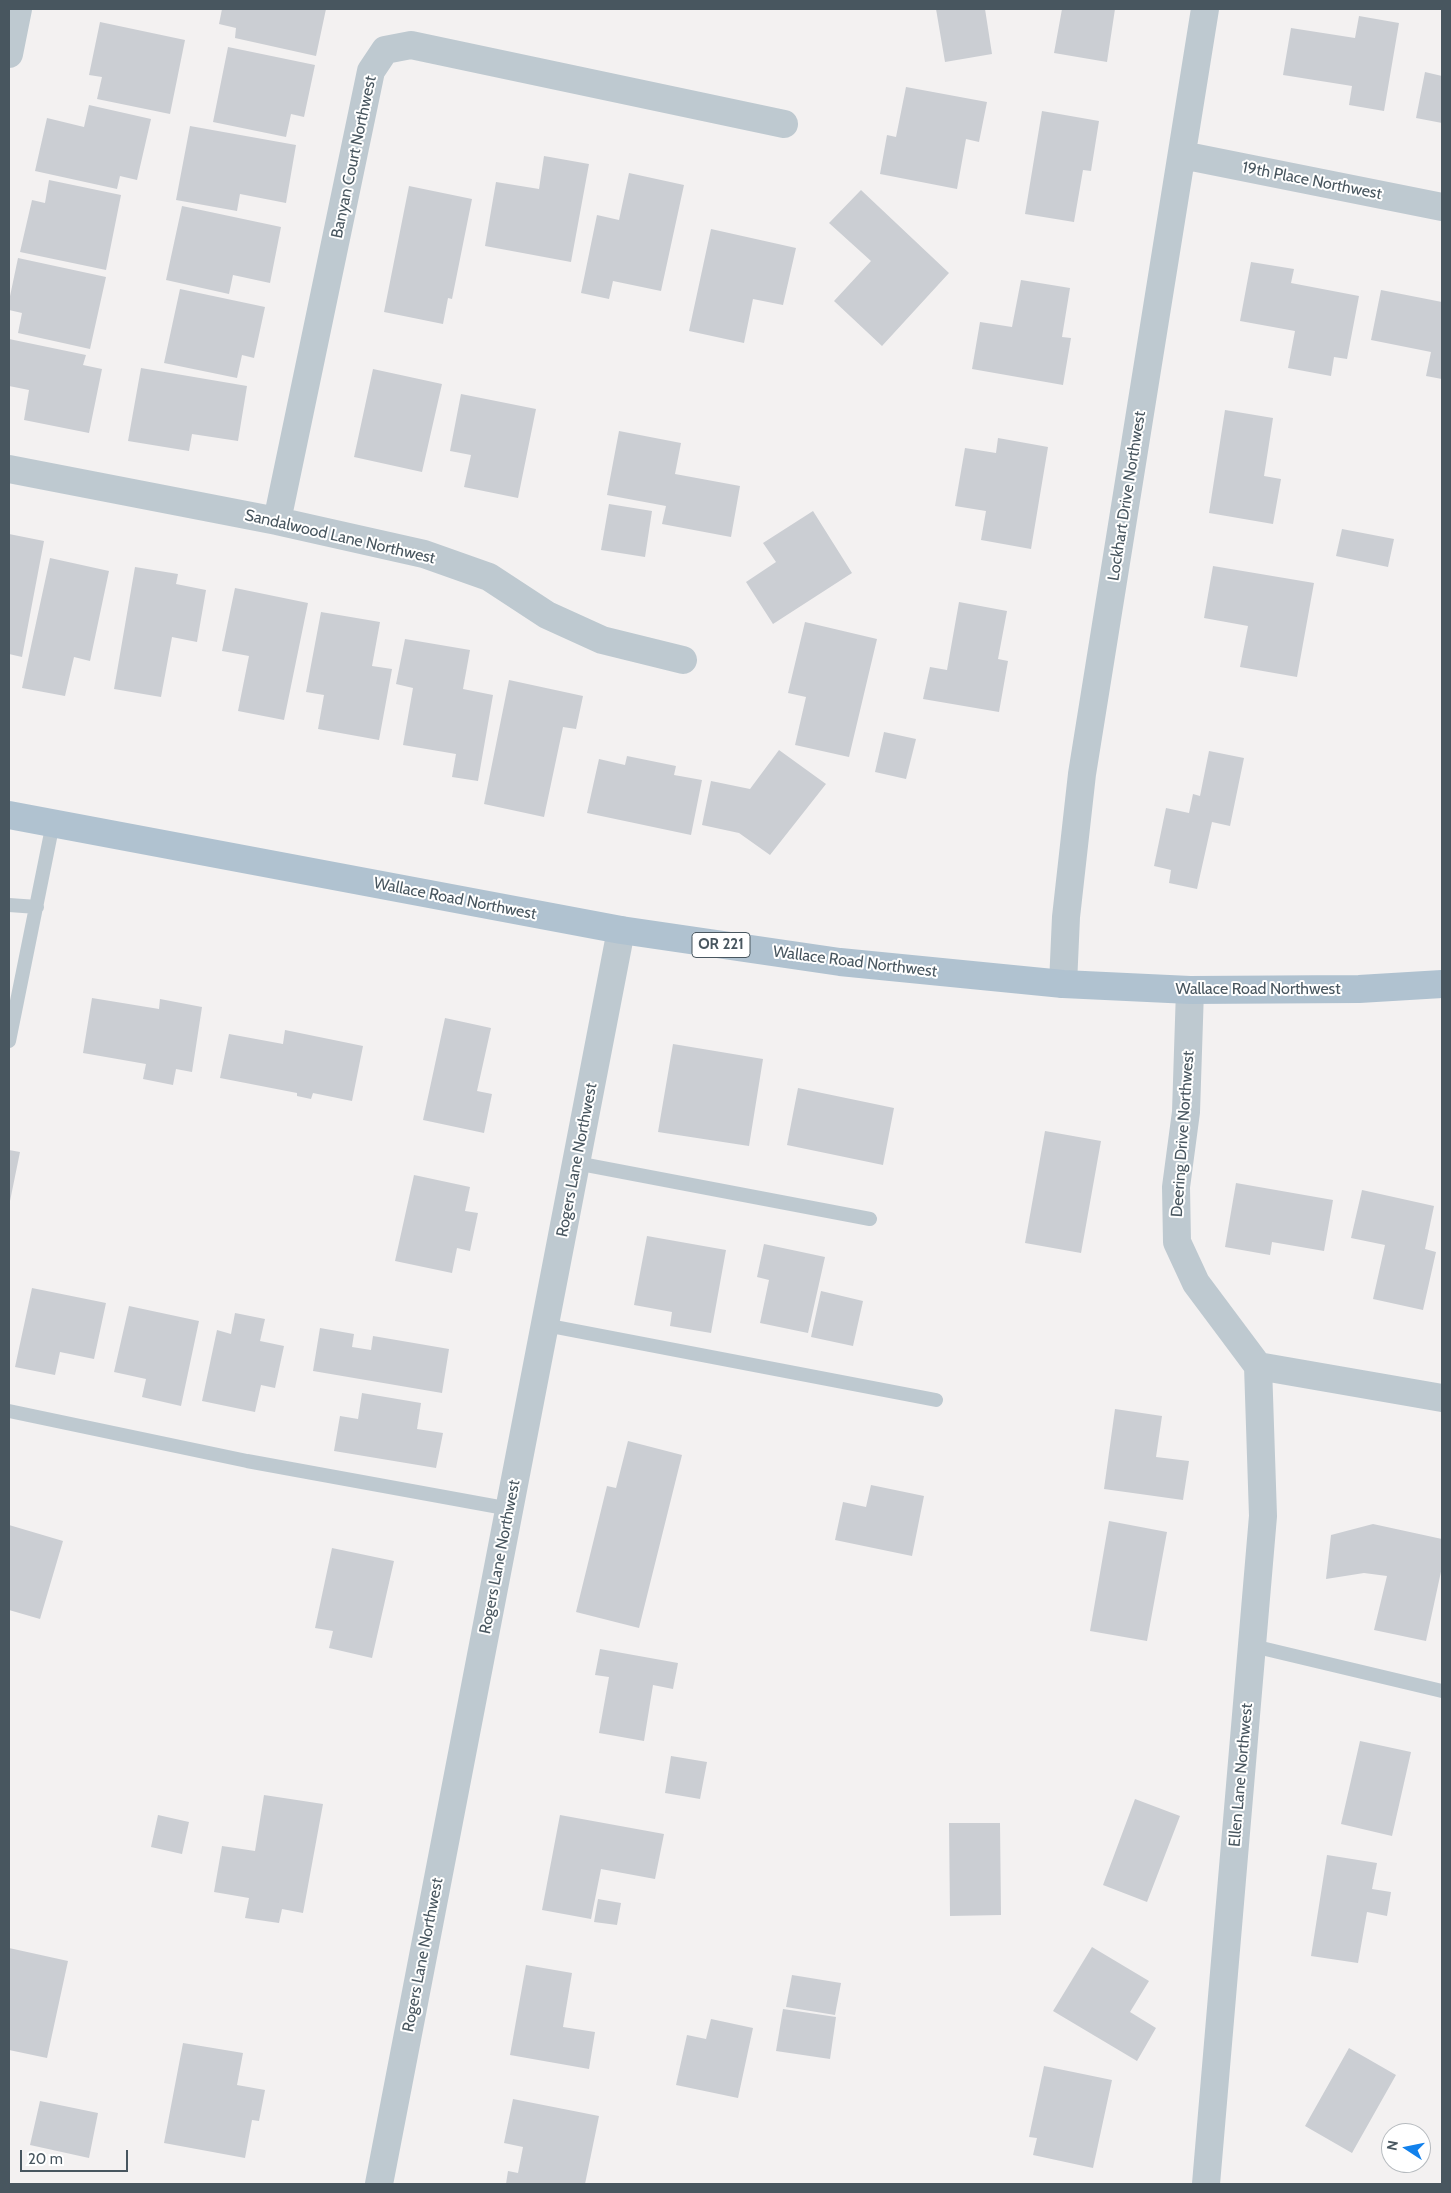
<!DOCTYPE html>
<html>
<head>
<meta charset="utf-8">
<style>
  body { margin:0 }
  #map { position:relative; width:1451px; height:2193px; overflow:hidden; background:#f3f1f1; font-family:Cabin,sans-serif }
  canvas { display:block }
  .frame { position:absolute; inset:0; border:10px solid #48565f; pointer-events:none }
  .north { position:absolute; left:1381px; top:2123px; width:50px; height:50px; box-sizing:border-box; background:#fff; border:1px solid #b6bbbf; border-radius:50%; rotate:281deg; font-size:14px; font-weight:700; line-height:20px; text-align:center; color:#48565f }
  .north::after { content:''; display:block; margin:auto; width:18px; height:22px; background:#1281ec; clip-path:polygon(50% 0,100% 100%,50% 72%,0 100%) }
  .scale { position:absolute; left:20px; top:2150px; width:108px; height:22px; box-sizing:border-box; border:2px solid #48565f; border-top:0; padding-left:6px; font-size:15px; line-height:18px; white-space:nowrap; color:#48565f; -webkit-text-stroke:4px #fff; paint-order:stroke }
</style>
</head>
<body>
<div id="map">
<canvas width="1451" height="2193"></canvas>
<div class="frame"></div>
<div class="north">N</div>
<div class="scale">20 m</div>
</div>
<script>
const ctx = document.querySelector('canvas').getContext('2d');
ctx.lineJoin = 'round';
function paint(path, color) { ctx.fillStyle = color; ctx.fill(path, 'evenodd'); }
const poly = rows => new Path2D(rows.map(r => 'M' + r).join(''));
function strokePath(path, color, width, dash) { ctx.strokeStyle = color; ctx.lineWidth = width; ctx.lineCap = dash ? 'butt' : 'round'; ctx.setLineDash(dash || []); ctx.stroke(path); }
function drawText(font, color, halo, rows, align = 'center') {
  ctx.font = font + ' Cabin,sans-serif'; ctx.lineWidth = 4; ctx.setLineDash([]); ctx.textBaseline = 'middle'; ctx.strokeStyle = halo; ctx.fillStyle = color; for (const [text, x, y, turn = 0] of rows) {
    ctx.save(); ctx.translate(x, y); ctx.rotate((+turn || 0) * Math.PI / 180); ctx.textAlign = isNaN(turn) ? turn : align; if (halo) ctx.strokeText(text, 0, 0); ctx.fillText(text, 0, 0); ctx.restore();
  }
}
paint(poly([
  [222,9,326,9,316,56,235,38,236,28,219,24],
  [936,9,985,9,992,54,945,62],
  [1062,9,1115,9,1107,62,1054,53],
  [1359,16,1399,23,1384,111,1349,105,1352,86,1283,75,1291,28,1355,38],
  [100,22,185,40,170,114,97,99,102,77,89,75],
  [228,47,315,65,304,117,291,114,286,137,213,122],
  [1425,72,1442,76,1442,123,1416,118],
  [906,87,987,102,979,142,966,139,957,189,880,174,887,135,896,137],
  [89,105,151,119,137,180,120,176,117,189,35,171,47,118,84,127],
  [1042,111,1099,121,1091,171,1083,170,1074,222,1025,214],
  [190,126,296,145,286,203,240,194,237,211,176,200],
  [544,156,589,164,571,262,485,246,496,182,539,189],
  [629,173,684,185,661,291,613,281,609,299,581,293,597,215,619,220],
  [49,180,121,195,106,270,20,252,32,200,45,203],
  [409,186,472,199,452,299,448,298,443,324,384,312],
  [861,190,949,273,882,346,834,301,871,261,829,223],
  [182,206,281,227,270,283,233,275,229,294,166,280],
  [711,229,796,248,783,305,753,299,744,343,689,331],
  [18,258,106,277,90,349,18,333,22,313,9,310,9,301],
  [1251,262,1294,269,1291,283,1359,296,1347,359,1334,357,1331,376,1288,368,1295,331,1240,321],
  [1021,280,1070,288,1062,337,1071,338,1063,385,972,369,980,322,1012,327],
  [180,289,265,307,254,358,242,355,237,378,164,363],
  [1381,290,1442,302,1442,379,1426,376,1431,352,1371,340],
  [9,339,86,355,83,365,102,369,89,433,24,420,29,390,9,386],
  [141,368,247,386,238,441,192,434,189,451,128,441],
  [373,369,442,384,422,472,354,457],
  [461,394,536,409,518,498,464,487,471,455,450,451],
  [1225,410,1273,418,1264,476,1281,479,1273,524,1209,513],
  [619,431,681,443,675,474,740,486,731,537,662,524,666,506,607,495],
  [998,438,1048,447,1031,549,981,540,986,511,955,506,965,448,996,453],
  [609,504,652,511,645,557,601,550],
  [813,511,852,573,773,624,746,582,776,562,763,543],
  [1342,529,1394,539,1388,567,1336,556],
  [9,534,44,541,22,657,9,654],
  [50,558,109,571,90,661,74,657,65,696,22,688],
  [1213,566,1314,583,1297,677,1240,667,1248,626,1204,618],
  [135,567,178,574,176,584,206,590,197,642,172,637,161,697,114,689],
  [235,588,308,603,284,720,238,711,249,656,222,651],
  [959,602,1007,611,998,659,1008,661,999,712,923,699,930,667,947,670],
  [321,612,380,622,372,666,392,669,379,740,318,729,324,695,306,692],
  [805,622,877,639,849,757,795,745,806,697,788,693],
  [405,639,470,650,463,689,493,695,478,781,452,777,456,754,403,745,413,688,396,684],
  [509,680,583,696,576,729,563,727,544,817,484,804],
  [884,732,916,739,906,779,875,772],
  [779,750,826,784,770,855,739,833,702,825,711,781,750,789],
  [1209,751,1244,758,1230,826,1212,822,1197,889,1169,883,1171,870,1154,866,1166,808,1189,813,1193,794,1200,796],
  [627,756,676,766,674,775,702,780,691,835,587,813,599,759,625,765],
  [92,998,159,1009,160,999,202,1007,192,1072,176,1069,173,1085,143,1079,146,1064,83,1053],
  [445,1018,491,1028,477,1091,492,1094,484,1133,423,1120],
  [285,1030,363,1046,352,1101,313,1093,311,1099,297,1096,297,1093,220,1078,229,1034,283,1044],
  [673,1044,763,1059,749,1146,658,1132],
  [798,1088,894,1108,883,1165,787,1145],
  [1045,1131,1101,1141,1081,1253,1025,1243],
  [9,1150,20,1152,10,1201,9,1201],
  [414,1175,470,1187,465,1211,478,1213,470,1251,457,1248,452,1273,395,1261],
  [1236,1183,1333,1200,1324,1251,1272,1242,1270,1255,1225,1247],
  [1362,1190,1434,1206,1425,1249,1436,1252,1423,1310,1373,1299,1385,1245,1351,1238],
  [647,1236,726,1250,711,1333,670,1326,672,1312,634,1305],
  [764,1244,825,1257,808,1333,760,1323,769,1280,757,1277],
  [32,1288,106,1303,94,1359,60,1352,55,1375,15,1367],
  [821,1291,863,1301,853,1346,811,1337],
  [129,1306,199,1321,181,1406,142,1397,146,1379,114,1372],
  [235,1313,265,1319,260,1341,284,1346,275,1388,261,1385,255,1412,202,1401,217,1330,231,1334],
  [320,1328,354,1334,352,1347,371,1350,373,1336,449,1349,442,1393,313,1371],
  [362,1393,421,1403,417,1429,443,1433,436,1468,334,1451,340,1416,358,1419],
  [1115,1409,1162,1416,1156,1457,1189,1461,1183,1500,1104,1489],
  [628,1441,682,1455,639,1628,576,1612,607,1486,616,1488],
  [871,1485,924,1496,912,1556,835,1540,843,1502,866,1507],
  [1109,1521,1167,1532,1147,1641,1090,1631],
  [1373,1524,1442,1539,1442,1567,1426,1641,1374,1630,1387,1576,1364,1573,1326,1579,1331,1535],
  [9,1525,63,1541,40,1619,9,1610],
  [332,1548,394,1561,372,1658,329,1648,333,1631,315,1628],
  [600,1649,678,1663,673,1689,653,1685,644,1741,599,1733,609,1677,595,1675],
  [1360,1741,1411,1752,1392,1836,1341,1824],
  [671,1756,707,1762,700,1799,665,1793],
  [264,1795,323,1804,303,1913,282,1909,279,1923,245,1918,249,1898,214,1892,222,1846,255,1851],
  [1135,1799,1180,1816,1147,1902,1103,1885],
  [158,1815,189,1822,182,1854,151,1847],
  [560,1815,664,1834,655,1879,601,1869,591,1919,542,1910],
  [949,1823,1000,1823,1001,1915,950,1916],
  [1327,1855,1377,1863,1372,1889,1391,1892,1387,1916,1367,1912,1358,1963,1311,1956],
  [598,1899,621,1903,617,1925,594,1922],
  [1092,1947,1149,1981,1130,2012,1156,2028,1137,2061,1053,2011],
  [9,1948,68,1961,47,2058,9,2050],
  [526,1965,572,1973,563,2027,595,2032,589,2069,510,2055],
  [792,1975,841,1983,835,2015,786,2007],
  [783,2009,836,2017,830,2059,776,2051],
  [711,2019,753,2028,738,2098,676,2085,687,2035,706,2039],
  [183,2043,243,2053,237,2085,265,2090,259,2121,252,2120,245,2158,164,2143],
  [1349,2048,1396,2075,1352,2153,1305,2126],
  [1044,2066,1112,2080,1093,2168,1033,2155,1037,2138,1029,2137],
  [513,2099,599,2116,585,2184,506,2184,508,2171,518,2173,523,2147,504,2143],
  [40,2101,98,2113,89,2158,30,2145]
]), '#cbced3');
strokePath(poly([
  [9,905,37,907],
  [9,1041,53,823],
  [576,1163,870,1219],
  [545,1325,936,1400],
  [9,1411,247,1461,510,1509],
  [1253,1646,1442,1691]
]), '#bec9d0', 14);
strokePath(poly([
  [9,54,18,9],
  [1182,155,1442,207],
  [9,469,277,521,424,554,489,577,547,615,602,640,683,660],
  [277,521,371,71,385,50,411,45,784,124],
  [1063,984,1066,917,1082,774,1205,9],
  [1190,990,1186,1112,1176,1187,1177,1242,1196,1283,1258,1366,1442,1398],
  [379,2184,621,930],
  [1206,2184,1263,1516,1258,1366]
]), '#bec9d0', 28);
strokePath(poly([
  [9,815,621,930,840,962,1063,984,1190,990,1359,989,1442,984]
]), '#b0c2d0', 28);
for (const [x, y, w] of [
  [721,945,58]
]) { const box = new Path2D(); box.roundRect(x - w / 2, y - 12.5, w, 25, 4); ctx.fillStyle = '#fff'; ctx.fill(box); strokePath(box, '#48565f', 1); }
drawText('bold 15px', '#48565f', null, [
  ["OR 221",721,945]
]);
drawText('16px', '#48565f', '#fff', [
  ["Banyan Court Northwest",354,157,-78],
  ["19th Place Northwest",1312,181,11],
  ["Lockhart Drive Northwest",1127,496,-81],
  ["Sandalwood Lane Northwest",340,537,13],
  ["Wallace Road Northwest",455,899,11],
  ["Wallace Road Northwest",855,962,7],
  ["Wallace Road Northwest",1258,989],
  ["Deering Drive Northwest",1183,1134,-86],
  ["Rogers Lane Northwest",577,1160,-79],
  ["Rogers Lane Northwest",500,1557,-79],
  ["Ellen Lane Northwest",1241,1775,-85],
  ["Rogers Lane Northwest",423,1955,-79]
]);
</script>
</body>
</html>
